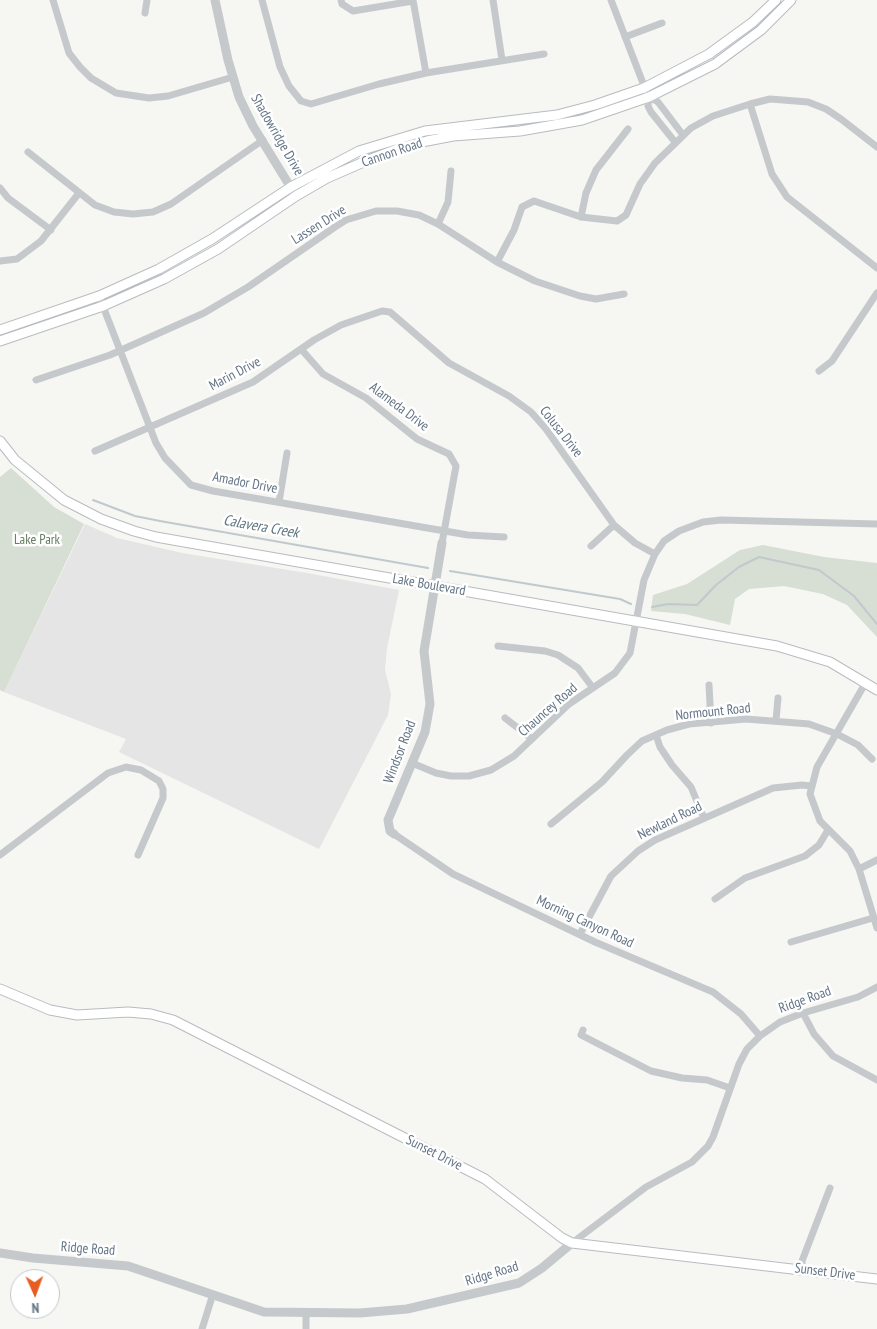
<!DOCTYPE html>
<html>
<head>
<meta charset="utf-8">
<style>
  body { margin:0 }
  #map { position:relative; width:877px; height:1329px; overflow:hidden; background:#f6f6f3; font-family:"PT Sans Narrow",sans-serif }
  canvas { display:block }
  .north { position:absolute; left:10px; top:1269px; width:50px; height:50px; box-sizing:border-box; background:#fff; border:1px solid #c1c7ce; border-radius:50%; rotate:178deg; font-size:14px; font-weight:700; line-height:20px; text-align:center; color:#647485 }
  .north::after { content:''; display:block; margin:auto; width:18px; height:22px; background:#e85c21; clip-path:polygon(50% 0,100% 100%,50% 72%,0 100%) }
</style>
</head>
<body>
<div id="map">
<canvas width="877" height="1329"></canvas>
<div class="north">N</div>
</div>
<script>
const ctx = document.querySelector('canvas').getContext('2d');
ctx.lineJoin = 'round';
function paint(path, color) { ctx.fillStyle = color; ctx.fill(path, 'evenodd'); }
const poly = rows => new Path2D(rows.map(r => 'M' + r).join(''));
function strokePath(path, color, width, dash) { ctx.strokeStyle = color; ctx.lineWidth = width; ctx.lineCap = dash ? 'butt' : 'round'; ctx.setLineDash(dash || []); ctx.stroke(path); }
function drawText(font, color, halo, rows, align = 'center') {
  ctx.font = font + ' "PT Sans Narrow",sans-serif'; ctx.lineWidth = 5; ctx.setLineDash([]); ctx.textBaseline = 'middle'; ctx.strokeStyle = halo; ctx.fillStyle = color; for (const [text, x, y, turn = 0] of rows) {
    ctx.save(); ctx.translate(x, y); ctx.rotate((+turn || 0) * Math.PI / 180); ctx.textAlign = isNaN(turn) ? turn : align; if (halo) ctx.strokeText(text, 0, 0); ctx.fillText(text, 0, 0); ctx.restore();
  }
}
paint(poly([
  [85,524,117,538,182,553,307,573,399,590,387,648,385,670,391,694,388,715,319,849,119,752,126,739,4,692]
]), '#e4e5e4');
paint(poly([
  [11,468,54,507,84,524,4,692,0,690,0,477],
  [763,545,824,557,877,563,877,637,847,605,823,594,784,586,749,589,735,599,730,625,685,614,651,611,653,595,687,584,740,550]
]), '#d7ded3');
strokePath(poly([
  [93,500,135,516,160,521,428,568],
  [450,571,620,599,631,604],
  [652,607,668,604,697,605,716,585,739,567,759,557,819,570,854,596,877,624]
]), '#c0c9ce', 2);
const secondary = poly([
  [0,330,99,296,159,269,212,239,291,187,359,151,425,131,557,115,595,105,644,88,709,54,753,22,776,0],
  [0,341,103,306,164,279,218,249,296,196,327,178,366,161,403,147,427,141,453,136,520,131,582,120,649,97,715,64,761,30,791,0],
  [0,441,15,460,64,500,101,519,134,531,156,537,777,646,830,662,877,690],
  [0,989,50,1010,77,1015,128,1012,151,1014,173,1020,485,1179,562,1238,572,1243,877,1279]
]);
strokePath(secondary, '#b8bcc1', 11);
strokePath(poly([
  [53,0,69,53,80,67,91,78,116,93,149,98,168,96,233,77],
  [262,0,280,67,289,86,301,101,311,104,379,84,426,73,544,54],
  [341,0,342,4,353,11,413,1],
  [413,0,426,73],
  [493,0,502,60],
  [611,0,646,91],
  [145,13,147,0],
  [625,37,662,23],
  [649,97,648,106,651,112,675,142],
  [649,97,658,102,683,135],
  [750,104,772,174,787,197,877,268],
  [28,152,95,205,114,212,133,214,153,212,171,204,263,140],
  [0,188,8,198,51,230],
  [581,217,586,193,596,170,628,129],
  [438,224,448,202,451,171],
  [0,261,17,259,41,241,79,193],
  [497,262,514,230,522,207,534,201,581,217,617,221,626,215,640,184,655,163,691,128,713,116,750,104,770,99,808,102,826,109,841,119,877,147],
  [99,296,156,443,165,458,191,485,213,491,468,535,504,537],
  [301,349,323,374,366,398,417,439,449,454,456,466,442,543],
  [819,371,832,361,877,293],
  [36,380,110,355,204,313,248,287,335,227,346,220,376,211,397,211,419,215,438,224,497,262,535,281,580,296,596,299,624,294],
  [95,451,253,382,314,340,341,325,382,311,390,312,449,363,509,396,531,412,546,429,614,525,635,543,655,554],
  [279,502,287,453],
  [591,546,614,525],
  [498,646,545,651,558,655,578,668,593,688],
  [866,682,817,767,810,794,820,821,850,851,859,869,877,928],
  [709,685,711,723],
  [505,718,532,739],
  [776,720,778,698],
  [656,735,660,747,672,765,691,787,704,818],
  [412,763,436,773,451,776,469,776,491,770,514,756,569,704,615,673,630,653,644,580,655,554,664,541,679,531,703,522,721,520,877,524],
  [551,824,602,782,627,755,642,741,667,730,689,724,746,719,809,724,837,734,858,745,872,759],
  [394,834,453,874,595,942,713,992,741,1014,760,1036],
  [0,855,108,773,126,767,141,770,159,781,163,789,163,798,138,855],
  [859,869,877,860],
  [715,899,745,878,805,856,819,845,828,830],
  [580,934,611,876,638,851,655,840,773,788,802,785,811,786],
  [791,942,873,918],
  [803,1013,814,1034,833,1056,877,1080],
  [583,1030,581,1035,651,1071,682,1078,707,1080,730,1088],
  [572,1243,646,1187,692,1162,708,1146,713,1137,739,1064,747,1049,760,1036,780,1022,803,1013,858,997,877,987],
  [802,1269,802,1261,830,1188],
  [306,1314,306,1329],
  [202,1329,213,1294]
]), '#c6c9cc', 7);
strokePath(poly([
  [215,0,228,60,239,97,253,126,296,196],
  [394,834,390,831,388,820,425,732,430,704,424,651,442,543],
  [0,1253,33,1258,128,1266,264,1312,360,1313,407,1309,519,1283,542,1268,572,1243]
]), '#c6c9cc', 9);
strokePath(secondary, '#fff', 9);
drawText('14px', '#647485', '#fff', [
  ["Shadowridge Drive",277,135,60],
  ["Cannon Road",392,153,-19],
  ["Lassen Drive",319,225,-32],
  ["Marin Drive",235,374,-28],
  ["Alameda Drive",399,407,37],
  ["Colusa Drive",561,432,52],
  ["Amador Drive",245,483,11],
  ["Lake Boulevard",429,585,10],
  ["Chauncey Road",548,710,-41],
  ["Normount Road",713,712,-6],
  ["Windsor Road",400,752,-69],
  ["Newland Road",670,821,-26],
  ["Morning Canyon Road",585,922,25],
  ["Ridge Road",805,1000,-20],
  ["Sunset Drive",434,1153,27],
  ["Ridge Road",88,1249,4],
  ["Sunset Drive",825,1272,7],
  ["Ridge Road",492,1274,-17]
]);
drawText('14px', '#677c63', '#fff', [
  ["Lake Park",37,540]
]);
drawText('italic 15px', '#607681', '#fff', [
  ["Calavera Creek",261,527,10]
]);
</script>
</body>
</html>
